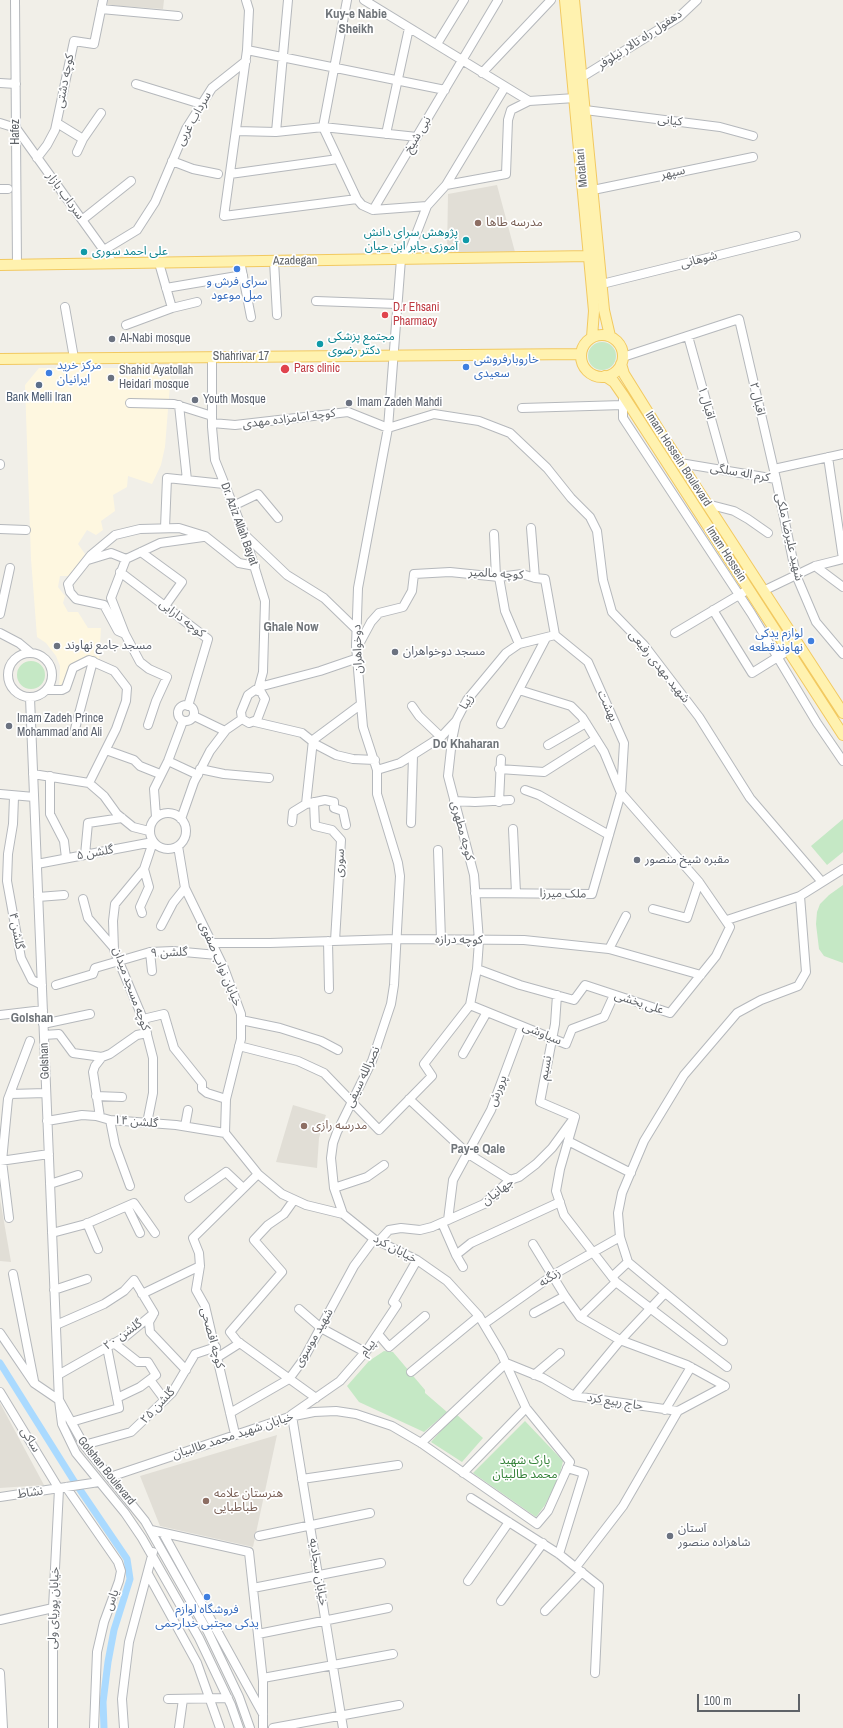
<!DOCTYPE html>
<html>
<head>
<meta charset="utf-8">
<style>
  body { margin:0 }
  #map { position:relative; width:843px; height:1728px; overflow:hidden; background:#f1efe8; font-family:"Archivo Narrow",sans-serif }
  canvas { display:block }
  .scale { position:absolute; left:697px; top:1694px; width:103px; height:18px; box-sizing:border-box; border:2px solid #5f6368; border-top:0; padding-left:5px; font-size:12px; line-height:14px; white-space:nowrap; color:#5f6368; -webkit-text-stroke:3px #fff; paint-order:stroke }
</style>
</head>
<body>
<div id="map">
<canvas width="843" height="1728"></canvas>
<div class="scale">100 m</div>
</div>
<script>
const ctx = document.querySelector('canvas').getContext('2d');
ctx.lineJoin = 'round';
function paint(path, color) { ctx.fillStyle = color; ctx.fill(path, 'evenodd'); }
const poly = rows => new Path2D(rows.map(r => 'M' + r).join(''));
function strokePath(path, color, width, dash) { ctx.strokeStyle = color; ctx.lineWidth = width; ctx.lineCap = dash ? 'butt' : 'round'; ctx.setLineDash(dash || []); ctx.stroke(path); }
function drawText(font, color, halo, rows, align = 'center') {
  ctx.font = font + ' "Archivo Narrow","Noto Sans Arabic",sans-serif'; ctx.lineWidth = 3.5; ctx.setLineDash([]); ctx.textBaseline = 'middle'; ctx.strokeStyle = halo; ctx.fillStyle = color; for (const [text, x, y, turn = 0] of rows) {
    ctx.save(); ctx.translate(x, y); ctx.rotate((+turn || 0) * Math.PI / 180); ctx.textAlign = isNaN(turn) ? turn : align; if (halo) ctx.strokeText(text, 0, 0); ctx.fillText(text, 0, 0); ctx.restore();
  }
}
paint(poly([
  [39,368,161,368,171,372,165,447,161,465,152,484,128,476,127,487,113,495,115,511,101,521,103,530,96,535,87,530,78,544,85,554,70,576,60,576,58,587,65,596,63,603,68,612,78,612,88,628,101,628,99,661,80,660,63,688,59,688,60,666,56,656,46,643,37,637,31,559,25,385]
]), '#fef7e0');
paint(poly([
  [108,0,164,0,163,9,107,5],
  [497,185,515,252,447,253,448,194],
  [293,1105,326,1115,319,1138,317,1168,276,1162],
  [0,1199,11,1262,0,1261],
  [0,1403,44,1485,0,1488],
  [277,1435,253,1547,160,1526,140,1476]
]), '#e1ded6');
paint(poly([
  '588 356a14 14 0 1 1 28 0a14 14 0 1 1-28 0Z',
  '17 675a14 14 0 1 1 28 0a14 14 0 1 1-28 0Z',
  [843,819,843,852,827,865,811,846],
  [843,885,843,963,824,956,819,949,816,924,817,912,820,904,829,895],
  [384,1351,393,1352,425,1390,425,1393,447,1412,424,1432,359,1402,347,1386,369,1361],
  [456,1414,483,1438,462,1462,431,1442],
  [525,1421,563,1461,559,1478,545,1505,536,1517,473,1473]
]), '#c5e8c5');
strokePath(poly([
  [0,1363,74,1481,127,1559,130,1579,114,1630,108,1662,103,1702,104,1728]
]), '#aadaff', 7);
const minor = poly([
  [15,0,17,265],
  [246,0,249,10,247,50,224,216,357,199],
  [347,0,323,127,357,199,362,205,373,210,427,206],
  [364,0,529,101,575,98],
  [101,9,178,16],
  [437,44,464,0],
  [247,50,445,90],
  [482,73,551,0],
  [582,77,679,17,697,0],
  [0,83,16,84],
  [136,84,201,104],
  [585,110,720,127,753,136],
  [0,123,16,128,113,263],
  [57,123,83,139],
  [236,131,276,132,323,127,417,137],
  [276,132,288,0],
  [386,134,409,28],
  [77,152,83,139,101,113],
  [37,158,47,145,55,130,74,41,94,44,103,0],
  [172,161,193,169,218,174],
  [230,174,338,159],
  [446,185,505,87],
  [0,189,8,189],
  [593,190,753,157],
  [373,210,498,0],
  [82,220,131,181],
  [104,250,137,230,155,202,186,129,212,88,246,61],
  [240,261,251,317],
  [274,261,277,315],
  [159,263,172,308],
  [602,284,796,236],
  [166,288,243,275],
  [316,301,397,304],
  [65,307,74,358],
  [126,325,172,308,197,302],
  [688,336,725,469],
  [212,357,212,427,215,460,243,530,265,601,263,672,258,690],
  [623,357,739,319,776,479,796,575,816,622,843,654],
  [623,395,623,418,751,613,817,723,843,761],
  [130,403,174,404,212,416],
  [179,405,187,480],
  [522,408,623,405],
  [212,423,235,425,348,412,388,428,434,414,479,421,510,433,547,468,571,498,590,517,597,531,603,580,612,612,644,645,699,717,750,798,822,882],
  [828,457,843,559],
  [680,463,776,479],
  [0,464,0,465],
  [774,469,843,454],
  [707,504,734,511,748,519,768,533],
  [233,506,258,494,278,518],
  [165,528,167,478,224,484],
  [531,528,535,578],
  [0,529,26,530],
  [494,534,496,577],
  [245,535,287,575,324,598,357,630],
  [141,552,182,582,165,606],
  [88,560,111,553,126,559],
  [815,566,843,587],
  [120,572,208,639,188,706],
  [499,577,505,611,519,644],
  [763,591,815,566,843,559],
  [713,610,752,673,789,650],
  [0,614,10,568],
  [0,633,19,643,31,653],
  [675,633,749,589],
  [125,634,118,631,104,605,76,599,70,592,68,584,91,555,115,535,140,529,179,528,205,536,239,563,255,566],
  [357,648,371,622,379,613,403,607,412,591,414,574,450,572,499,577,522,574,535,578,545,579,555,635],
  '8 675a22 22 0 1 1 44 0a22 22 0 1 1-44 0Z',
  [259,687,320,671,358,658],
  [47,690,62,690,66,688,73,668,89,660,114,671,127,688,126,701,116,729,89,783],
  [255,690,261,692,265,699,257,720,249,723,242,719,241,712,248,695,255,690],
  [30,698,59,1400,62,1424,76,1453,125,1513,142,1538,199,1638,231,1705,239,1728],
  '178 713a8 8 0 1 1 16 0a8 8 0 1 1-16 0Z',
  [412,706,419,716,441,737],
  [194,716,225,731],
  [255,722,302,733,317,745,336,755,353,759,375,760],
  [501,724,546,638],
  [148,725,156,701,167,677,149,669,140,662,125,634,111,598,126,559,160,543,203,537],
  [75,729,93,661],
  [548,745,586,723],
  [106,750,134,760,140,766,160,774],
  [168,761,198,775],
  [200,769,224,774,269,778],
  [499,769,544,772,596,739],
  [377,770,400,763,441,737,456,721,467,700,506,653,519,644,555,635],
  [33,774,89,783,104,796,117,814,133,827,149,831],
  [50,776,50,814,64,841,66,858],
  [525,790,539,795,609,835],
  [0,794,34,797],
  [14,797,13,824,8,854,7,881,21,958,32,980,42,985],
  [454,801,475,802,510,800],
  [314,802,315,826,332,830,341,840,335,941],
  [499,802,501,759],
  [306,804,313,740,360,705],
  '150 831a18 18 0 1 1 36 0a18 18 0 1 1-36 0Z',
  [156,817,154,789,168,761,183,721],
  [181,819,194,782,210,751,226,730,242,719],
  [292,822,293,812,306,804,325,800,334,802,334,808,343,811,346,825],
  [411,823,413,756],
  [513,829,516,893],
  [178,846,185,888,224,968,241,1014,241,1039,226,1099,225,1133],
  [438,850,441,940],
  [85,855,88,823,122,818],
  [37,864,153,842,144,869,115,904,113,921,114,950,143,1019,153,1058,153,1093,147,1123],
  [475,893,592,894,621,793,624,743,588,662,555,635],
  [38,897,64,895],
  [83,899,88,918,114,948],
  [653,909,687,918,699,882],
  [142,913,140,907,149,887,144,869],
  [727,920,800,896,843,869],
  [161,926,173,903,185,888],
  [328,941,329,989],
  [212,943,270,943,396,939,524,940,609,949,701,975],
  [609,949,626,916],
  [150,952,152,971],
  [477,969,520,985,574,1000,585,985,670,1013,716,956,730,927,699,882,621,793,604,752,582,717,571,706,519,690],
  [56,985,93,974,95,968,150,952,173,951,217,955],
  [557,995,555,1024,540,1102,575,1117],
  [470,1005,566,1044,572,1029,604,1017,614,995],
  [0,1015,43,1010],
  [143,1019,164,1014,174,1048,202,1083,202,1089,207,1093,226,1099],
  [241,1020,280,1028,321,1041,338,1050],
  [43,1024,90,1014],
  [44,1035,59,1034,73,1053,102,1057,110,1054,137,1035,147,1033],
  [239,1046,298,1061,324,1073,379,1130,432,1076,424,1064,470,1005,477,969,479,941,474,875,448,776,452,740,456,721],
  [463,1054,487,1012],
  [10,1094,46,1093],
  [96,1096,122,1097],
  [409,1099,467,1153,510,1180],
  [100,1117,93,1072,95,1066,102,1057],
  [575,1117,560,1169,556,1191,564,1215,616,1282,727,1367],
  [110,1120,115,1145,130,1186],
  [47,1121,82,1115,96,1116,110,1120,176,1125,225,1133],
  [185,1126,188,1110],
  [568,1141,631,1173],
  [0,1161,49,1154],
  [50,1184,78,1175],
  [334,1188,367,1177,384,1165],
  [189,1198,226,1172,243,1188],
  [294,1200,284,1214,268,1225,254,1240,282,1272,230,1332,237,1341,316,1398],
  [127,1206,140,1233],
  [343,1214,334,1188,331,1158,333,1143,337,1132,372,1061,391,1004,394,985,400,876,398,863,377,794,377,770,363,727,356,646,358,588,388,428,401,259,410,250,427,206,446,185,506,174,508,120,511,110,529,101],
  [9,1218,2,1161,8,1099,30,1041],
  [448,1220,453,1180,491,1110,522,1027],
  [87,1223,98,1249],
  [442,1223,456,1255,463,1267],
  [52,1233,86,1224,134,1203,155,1233],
  [379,1241,389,1230,401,1228,420,1230,432,1227,484,1204,510,1180,519,1177,536,1164,552,1148,571,1122],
  [533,1244,565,1296,580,1317,620,1340,687,1365,725,1386],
  [456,1255,471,1243,560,1202],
  [13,1274,34,1381],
  [612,1277,628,1262],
  [54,1290,87,1279],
  [142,1294,200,1266],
  [299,1309,321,1328,365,1352],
  [534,1313,565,1296],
  [153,1315,149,1322,150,1332,186,1370],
  [580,1317,616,1282],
  [484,1324,553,1275,620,1237],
  [56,1325,104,1304,124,1291,134,1280,154,1313,125,1337,58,1375],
  [0,1333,34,1383,59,1400,84,1445,145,1521,208,1632,239,1697,250,1728],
  [378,1334,389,1347,425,1316],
  [723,1341,628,1262,620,1237,618,1213,622,1193,644,1141,684,1075,737,1013,761,1000,798,986,806,972,800,896],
  [114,1343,138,1362,148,1362,156,1375,140,1387,117,1398],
  [218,1357,240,1343],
  [411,1372,479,1316],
  [534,1375,560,1353],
  [150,1380,165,1400],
  [0,1392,59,1489],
  [574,1396,618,1343,664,1294],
  [665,1410,691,1367],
  [230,1413,289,1379,303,1360,354,1266,374,1239],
  [291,1415,340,1381,367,1350,397,1305,393,1302,417,1260],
  [292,1416,343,1728],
  [71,1422,119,1408,107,1347],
  [235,1434,205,1306,196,1290,200,1266,199,1253,193,1238,258,1174],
  [421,1443,506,1363,543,1378,574,1396,678,1411,725,1386],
  [84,1445,131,1432,172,1393,195,1354,216,1347],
  [463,1473,526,1408],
  [110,1477,289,1417,314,1412,336,1411,356,1414,392,1426,421,1443,537,1524,548,1511,570,1462,526,1408,501,1353,479,1316,447,1281,417,1260,374,1239,343,1214,306,1205,282,1194,258,1174,225,1133],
  [302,1479,398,1465],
  [66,1487,118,1562,121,1571,119,1581,104,1622,97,1652,94,1728],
  [0,1497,99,1482],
  [471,1498,559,1554,599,1586,595,1673],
  [151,1530,249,1552,263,1681,263,1728],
  [163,1533,263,1714],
  [259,1536,370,1513],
  [559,1554,584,1473,567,1468],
  [576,1567,623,1506,678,1411],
  [148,1574,197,1663,220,1728],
  [468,1581,509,1522],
  [253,1588,381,1563],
  [501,1601,543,1543],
  [545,1611,582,1572],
  [0,1620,53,1608],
  [258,1634,388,1608],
  [0,1673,3,1728],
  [263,1678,393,1654],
  [168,1699,228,1698],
  [53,1728,53,1608,59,1489],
  [124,1728,122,1699,129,1642,153,1552],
  [179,1728,183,1699],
  [273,1728,399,1705]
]);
const major = poly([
  [565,0,594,311,592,337],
  [574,0,604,310,610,336],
  [0,265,590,256],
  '581 356a21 21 0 1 1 42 0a21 21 0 1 1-42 0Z',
  [0,359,581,354],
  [621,364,624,374,662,435,843,713],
  [605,376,614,382,623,395,843,735]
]);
strokePath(minor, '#b5b8bc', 10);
strokePath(major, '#f2c960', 12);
strokePath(minor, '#fff', 8);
strokePath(major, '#fff2af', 10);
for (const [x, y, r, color] of [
  [478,223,4,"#8d6e63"],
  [466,240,4,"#0f9aa8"],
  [84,252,4,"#0f9aa8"],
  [237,269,4,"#3f7fe0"],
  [385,315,4,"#e0444e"],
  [112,339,4,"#6b7280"],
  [320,344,4,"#0f9aa8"],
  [466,367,4,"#3f7fe0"],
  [285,369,5,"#e0444e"],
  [49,373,4,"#3f7fe0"],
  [111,378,4,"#6b7280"],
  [39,385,4,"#5c6f8a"],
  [195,400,4,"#6b7280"],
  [349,403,4,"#6b7280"],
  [811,641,4,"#3f7fe0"],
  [57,646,4,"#6b7280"],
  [395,652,4,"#6b7280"],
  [9,726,4,"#6b7280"],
  [637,860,4,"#6b7280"],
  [304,1126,4,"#8d6e63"],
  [206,1501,4,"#8d6e63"],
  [670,1536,4,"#6b7280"],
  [207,1597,4,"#3f7fe0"]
]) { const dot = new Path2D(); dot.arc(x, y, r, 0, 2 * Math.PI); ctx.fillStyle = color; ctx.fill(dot); strokePath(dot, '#fff', 1.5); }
drawText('12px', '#5f6368', '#fff', [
  ["دهفول راه تالار نیلوفر",640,40,-33],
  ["کوچه دشتی",65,81,-79],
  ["سرداب غربی",194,119,-61],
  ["کیانی",670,121,7],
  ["Hafez",16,132,-90],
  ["نبی شیخ",418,135,-59],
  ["Motahari",582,168,-95],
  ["سپهر",673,173,-12],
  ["سرداب بازار",65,196,54],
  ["شوهانی",699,260,-14],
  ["Azadegan",295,261,-1],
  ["Shahrivar 17",241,357],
  ["اقبال ۲",757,399,77],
  ["اقبال ۱",706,403,74],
  ["کوچه امامزاده مهدی",289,419,-7],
  ["Imam Hossein Boulevard",678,459,57],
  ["کرم اله سلگی",740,473,10],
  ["Dr. Aziz Allah Bayat",239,524,70],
  ["شهید علیرضا ملکی",789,537,77],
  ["Imam Hossein",726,554,57],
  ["کوچه مالمیر",496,574,3],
  ["کوچه دارابی",182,619,37],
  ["دوخواهران",358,649,-92],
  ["شهید مهدی رفیعی",659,667,51],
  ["زیبا",467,702,-59],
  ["بهشت",607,706,66],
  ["کوچه مطهری",462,831,75],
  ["گلشن ۵",95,853,-10],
  ["سوری",340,863,-87],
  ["ملک میرزا",563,894,1],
  ["گلشن ۴",16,931,79],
  ["کوچه درازه",459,940,1],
  ["گلشن ۹",169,953,-2],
  ["خیابان نواب صفوی",220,964,67],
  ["کوچه مسجد میدان",131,989,70],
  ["علی بخشی",639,1003,18],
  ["سیاوشی",542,1034,22],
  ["Golshan",45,1061,-92],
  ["نسیم",546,1068,-80],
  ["نصرالله سیفی",363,1077,-65],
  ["پرورش",498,1091,-69],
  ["گلشن ۱۴",136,1122,5],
  ["جهانیان",498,1192,-37],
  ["خیابان کرد",395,1249,28],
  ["زنگنه",550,1278,-33],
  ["گلشن ۲۰",123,1335,-35],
  ["کوچه افصحی",212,1338,75],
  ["شهید موسوی",314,1338,-60],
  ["پیام",368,1348,-53],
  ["حاج ربیع کرد",615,1402,9],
  ["گلشن ۲۵",158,1406,-47],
  ["خیابان شهید محمد طالبیان",233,1436,-18],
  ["ساکی",30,1440,58],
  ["Golshan Boulevard",106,1471,51],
  ["نشاط",30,1493,-8],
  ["خیابان سجادیه",318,1572,81],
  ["یاس",112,1600,-69],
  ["خیابان پوریای ولی",54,1608,-88]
]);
drawText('12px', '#785e54', '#fff', [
  ["مدرسه طاها",486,223],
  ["مدرسه رازی",312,1126],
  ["هنرستان علامه",214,1494],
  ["طباطبایی",214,1508]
], 'left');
drawText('12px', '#0d838f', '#fff', [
  ["پژوهش سرای دانش",458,233,"right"],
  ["آموزی جابر ابن حیان",458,247,"right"],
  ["علی احمد سوری",92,252],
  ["مجتمع پزشکی",328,337],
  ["دکتر رضوی",328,351]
], 'left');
drawText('12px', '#366cbe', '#fff', [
  ["سرای فرش و",237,282],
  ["مبل موعود",237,296],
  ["خاروبارفروشی",474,360,"left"],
  ["سعیدی",474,374,"left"],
  ["مرکز خرید",57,366,"left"],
  ["ایرانیان",57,380,"left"],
  ["لوازم یدکی",803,634,"right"],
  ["نهاوندقطعه",803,648,"right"],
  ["فروشگاه لوازم",207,1610],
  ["یدکی مجتبی خدارحمی",207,1624]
]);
drawText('12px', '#be3a42', '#fff', [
  ["D.r Ehsani",393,308],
  ["Pharmacy",393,322],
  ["Pars clinic",294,369]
], 'left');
drawText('12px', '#5b616d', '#fff', [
  ["Al-Nabi mosque",120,339],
  ["Shahid Ayatollah",119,371],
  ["Heidari mosque",119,385],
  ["Youth Mosque",203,400],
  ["Imam Zadeh Mahdi",357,403],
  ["مسجد جامع نهاوند",65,646],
  ["مسجد دوخواهران",403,652],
  ["Imam Zadeh Prince",17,719],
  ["Mohammad and Ali",17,733],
  ["مقبره شیخ منصور",645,860],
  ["آستان",678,1529],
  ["شاهزاده منصور",678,1543]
], 'left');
drawText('12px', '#4e5e75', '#fff', [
  ["Bank Melli Iran",39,398]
]);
drawText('12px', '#348238', '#fff', [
  ["پارک شهید",525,1461],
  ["محمد طالبیان",525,1475]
]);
drawText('bold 13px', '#70757a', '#fff', [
  ["Kuy-e Nabie",356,15],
  ["Sheikh",356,30],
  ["Ghale Now",291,628],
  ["Do Khaharan",466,745],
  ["Golshan",32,1019],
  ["Pay-e Qale",478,1150]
]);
</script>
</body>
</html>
